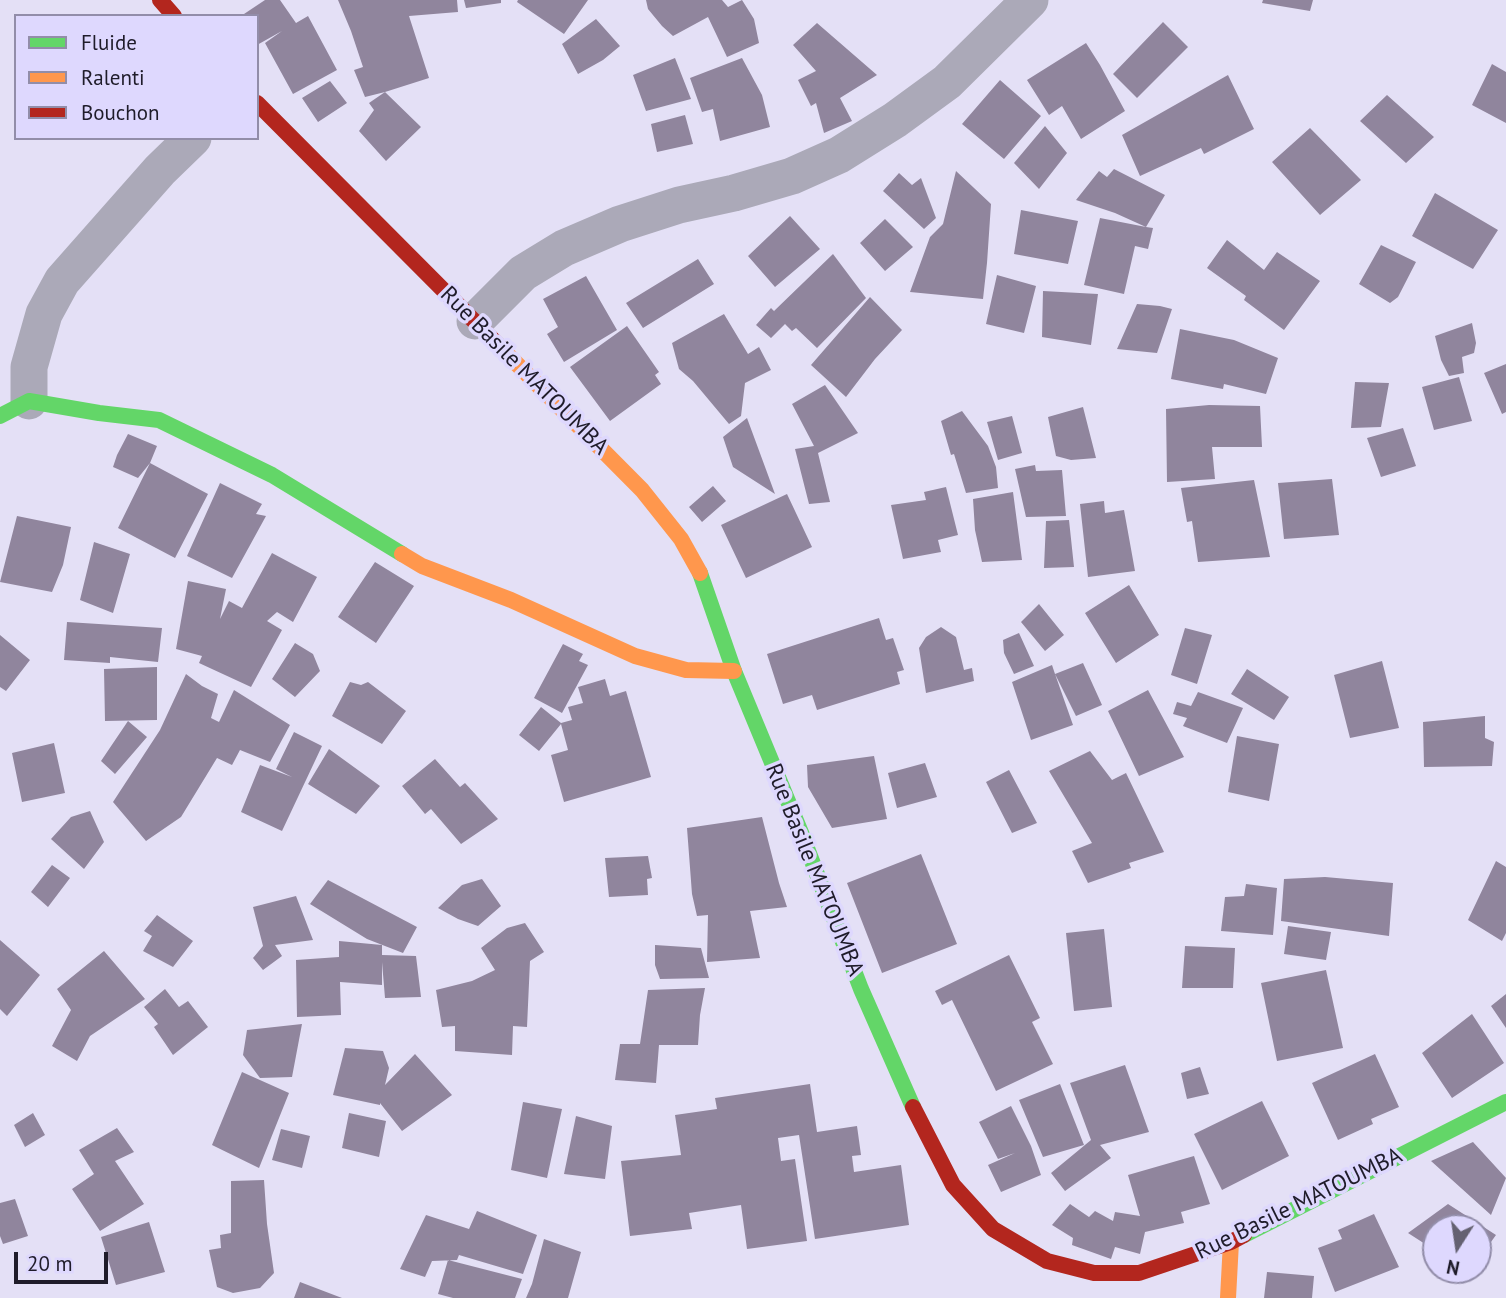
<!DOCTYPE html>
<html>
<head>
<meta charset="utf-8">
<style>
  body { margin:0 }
  #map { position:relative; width:1506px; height:1298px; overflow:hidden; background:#e4e0f6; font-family:"PT Sans",sans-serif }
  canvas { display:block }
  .legend { position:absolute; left:14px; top:14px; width:245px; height:126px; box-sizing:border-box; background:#ded8fe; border:2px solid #928da9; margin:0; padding:9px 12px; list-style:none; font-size:21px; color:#1f1c2a }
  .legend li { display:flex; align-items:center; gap:14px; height:35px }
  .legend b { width:35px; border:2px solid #928da9 }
  .north { position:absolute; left:1422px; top:1214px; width:70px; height:70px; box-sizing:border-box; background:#ded8fe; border:2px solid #928da9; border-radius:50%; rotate:192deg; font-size:19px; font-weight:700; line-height:28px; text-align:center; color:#1f1c2a }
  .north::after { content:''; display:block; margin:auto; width:24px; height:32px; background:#646171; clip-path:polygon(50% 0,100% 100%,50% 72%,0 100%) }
  .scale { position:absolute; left:14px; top:1252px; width:94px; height:32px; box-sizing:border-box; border:4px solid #1f1c2a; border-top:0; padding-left:9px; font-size:21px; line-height:24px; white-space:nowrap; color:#1f1c2a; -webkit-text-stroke:5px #ded8fe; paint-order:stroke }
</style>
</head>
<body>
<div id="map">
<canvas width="1506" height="1298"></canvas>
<ul class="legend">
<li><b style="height:9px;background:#63d668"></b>Fluide</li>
<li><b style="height:9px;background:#ff974d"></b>Ralenti</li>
<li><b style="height:9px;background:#b3261e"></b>Bouchon</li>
</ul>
<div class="north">N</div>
<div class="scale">20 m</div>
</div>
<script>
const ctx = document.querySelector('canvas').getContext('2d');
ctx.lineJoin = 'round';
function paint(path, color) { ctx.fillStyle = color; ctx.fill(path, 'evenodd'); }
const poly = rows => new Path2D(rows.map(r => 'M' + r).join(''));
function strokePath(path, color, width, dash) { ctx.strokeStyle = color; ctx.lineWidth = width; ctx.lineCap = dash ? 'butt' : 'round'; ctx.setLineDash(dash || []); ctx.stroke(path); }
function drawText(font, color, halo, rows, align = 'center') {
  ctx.font = font + ' "PT Sans",sans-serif'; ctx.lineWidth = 7; ctx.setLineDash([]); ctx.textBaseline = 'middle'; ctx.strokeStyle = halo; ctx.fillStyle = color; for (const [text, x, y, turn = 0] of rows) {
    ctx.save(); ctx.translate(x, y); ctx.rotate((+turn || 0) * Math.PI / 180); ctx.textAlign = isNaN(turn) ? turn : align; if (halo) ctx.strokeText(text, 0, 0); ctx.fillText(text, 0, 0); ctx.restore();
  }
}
paint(poly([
  [265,0,280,0,296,23,308,16,337,70,293,94,265,43,282,31,257,45,257,16,241,16],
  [338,0,457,0,458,12,409,16,429,78,385,92,421,127,386,161,359,131,374,110,369,103,385,92,365,97,354,70,363,67,351,31],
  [464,0,501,0,501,3,466,8],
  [518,0,588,0,564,34,517,2],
  [646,0,722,0,728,7,742,0,754,19,759,43,727,57,708,17,673,36,662,26,648,9],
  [1263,0,1313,0,1310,11,1262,3],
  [596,19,620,46,603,60,578,74,562,44],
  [1163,22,1188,47,1137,98,1113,74],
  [817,23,877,75,840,98,852,121,824,133,816,103,811,106,798,80,816,71,793,45],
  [1086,43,1100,65,1125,111,1081,139,1062,106,1049,115,1027,80],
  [675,58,691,99,646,111,633,75],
  [742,58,762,95,770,127,720,141,713,109,702,112,690,78],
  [1492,64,1506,72,1506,123,1472,105],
  [1228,75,1254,129,1204,154,1201,148,1140,176,1122,135],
  [1000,80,1041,116,1004,159,962,124],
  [330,81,347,103,318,122,302,98],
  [1387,95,1434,137,1406,163,1360,121],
  [685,115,693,144,657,152,651,124],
  [1045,126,1067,153,1039,189,1014,163],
  [1310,128,1361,180,1320,215,1272,162],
  [1114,169,1165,195,1146,227,1153,228,1148,249,1135,246,1124,294,1084,285,1100,218,1146,227,1115,213,1076,200,1099,171,1107,177],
  [956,171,991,204,987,263,983,299,910,292,930,237,943,224],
  [899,173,912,185,921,178,936,218,924,229,883,191],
  [1435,193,1498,230,1473,269,1412,236],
  [1021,210,1078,221,1068,264,1014,254],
  [790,216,820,249,775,287,748,256],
  [885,219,913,247,885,271,860,243],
  [1227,240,1264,270,1277,252,1320,281,1284,330,1244,300,1246,296,1207,268],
  [1381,245,1416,262,1398,297,1390,303,1359,284],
  [833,254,866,298,817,348,796,328,792,331,785,324,771,338,756,325,771,308,780,317,774,311],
  [698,259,714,284,643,328,626,303],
  [997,275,1036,286,1024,333,986,324],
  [586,276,617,330,564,362,547,334,558,327,543,299],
  [1043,291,1098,294,1091,345,1042,337],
  [870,297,902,330,875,359,846,397,811,365],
  [1137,304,1160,306,1172,309,1157,353,1117,349],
  [724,314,748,354,759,347,771,370,745,383,741,416,729,424,693,381,679,369,672,343],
  [1472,323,1476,343,1474,353,1462,357,1464,373,1449,376,1441,360,1435,336],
  [627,326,659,372,655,375,661,384,610,421,570,367],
  [1180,329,1234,340,1278,358,1266,394,1224,384,1223,389,1171,379],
  [1506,364,1506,412,1502,414,1484,373],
  [1459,377,1472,421,1434,430,1422,387],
  [1355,382,1389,383,1381,427,1351,428],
  [825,385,858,433,818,453,830,502,809,504,795,449,814,446,792,404],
  [1209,405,1260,406,1262,447,1212,447,1215,479,1167,482,1166,409],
  [1083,407,1096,458,1071,460,1056,456,1048,417],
  [962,411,988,446,996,467,998,488,966,493,954,454,951,455,941,421],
  [1012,416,1022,453,998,460,987,422],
  [747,418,775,494,733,467,723,437],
  [1403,428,1416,466,1381,477,1367,438],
  [128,434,157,446,150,463,138,478,113,467,117,455],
  [150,463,208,494,175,558,118,528],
  [1035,465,1036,471,1062,470,1066,516,1026,517,1015,469],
  [1332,479,1339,535,1284,539,1278,483],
  [1254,480,1270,557,1198,562,1192,521,1187,522,1181,488],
  [220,483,262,504,256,514,266,516,232,578,187,556],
  [713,486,726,501,702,522,689,507],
  [946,487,958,535,938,540,941,552,903,559,891,505,926,500,924,492],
  [1013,492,1022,560,982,562,975,530,973,499],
  [787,494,812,547,746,578,721,525],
  [1104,501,1105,513,1124,510,1135,571,1088,577,1080,504],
  [17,516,71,527,63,565,52,592,0,582],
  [1069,520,1074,567,1044,568,1046,521],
  [94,542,130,554,113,613,80,600],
  [272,553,317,577,293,622,277,612,267,621,282,630,251,687,199,663,202,656,176,649,188,581,226,589,220,619,229,601,242,608],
  [375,562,414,586,376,643,338,617],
  [1129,585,1159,635,1116,663,1085,613],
  [1039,604,1064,635,1045,651,1021,622],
  [879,618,886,640,893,638,904,670,897,672,900,684,817,710,812,695,783,704,767,654],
  [67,622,162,628,158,662,110,657,110,663,64,660],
  [941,627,956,637,964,670,972,668,974,681,926,693,919,648,926,637],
  [1185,628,1212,635,1197,684,1171,675],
  [1019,633,1034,666,1014,674,1004,653,1003,640],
  [0,635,30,660,6,691,0,687],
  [295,643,313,654,320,671,295,697,272,679],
  [563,644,583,654,579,661,588,665,562,713,534,698],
  [1382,661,1399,728,1350,738,1334,675],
  [1083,663,1102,705,1076,716,1055,674,1073,725,1031,740,1012,682,1052,665,1055,674],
  [157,667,157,720,105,721,104,669],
  [1247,669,1289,697,1274,720,1231,694],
  [186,674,202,686,218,694,211,718,219,722,234,690,290,725,270,762,240,750,232,765,217,758,181,817,146,841,113,802,160,730],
  [605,679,610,696,626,691,651,777,564,802,551,755,568,750,561,724,539,751,519,735,541,707,561,723,572,720,568,707,583,703,578,687],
  [350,682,361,685,368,682,406,711,382,744,332,716],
  [1148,690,1184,757,1139,776,1108,711],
  [1198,692,1243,708,1227,743,1183,726,1187,718,1173,714,1177,702,1191,706],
  [1485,716,1485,738,1494,742,1492,766,1424,767,1423,722],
  [128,721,147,737,115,774,101,761],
  [294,732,322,746,282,831,241,812,260,765,292,777,276,769],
  [1237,736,1279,744,1269,801,1228,792],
  [54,743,65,793,22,802,12,753],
  [329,749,380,786,356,814,308,784],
  [1090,751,1112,780,1126,773,1164,852,1129,863,1131,868,1088,883,1072,851,1092,843,1049,771],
  [874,756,887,819,832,828,808,787,807,765],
  [435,759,460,787,465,783,498,819,461,844,431,809,425,814,402,786],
  [925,763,937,797,897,808,888,773],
  [1009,770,1037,823,1012,833,986,782],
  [90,811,104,842,84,869,51,839,71,817],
  [762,817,779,883,787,907,750,911,760,958,707,962,708,915,697,916,692,894,687,828],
  [921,854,957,944,882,973,847,883],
  [648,856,652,878,647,879,648,895,609,897,605,858],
  [1496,861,1506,867,1506,933,1502,941,1468,920],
  [52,865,70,878,48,907,31,892],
  [1325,877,1393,883,1389,936,1281,921,1284,879],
  [482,879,501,906,478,926,458,919,438,908,462,885],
  [328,880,417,927,403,953,367,939,310,904],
  [1246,884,1277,888,1273,935,1221,931,1225,897,1244,896],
  [296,896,313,940,275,945,282,956,263,970,253,958,263,946,253,907],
  [157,915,193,941,173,967,143,951,152,936,144,931],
  [525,923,544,952,530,961,527,1027,513,1026,512,1055,455,1051,455,1026,442,1027,436,990,472,981,495,970,481,948,507,928],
  [1288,926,1331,932,1326,960,1284,954],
  [1104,929,1112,1007,1074,1011,1066,933],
  [0,940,40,975,7,1016,0,1009],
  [339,941,382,945,382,955,416,956,421,997,385,998,382,962,382,985,340,982,341,1015,297,1017,296,960,339,957],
  [655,945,701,948,709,978,660,979,655,965],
  [1185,946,1235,948,1233,988,1182,988],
  [104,951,145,999,90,1036,77,1061,52,1046,71,1010,57,989],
  [1009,955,1040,1018,1032,1022,1053,1064,996,1091,952,1000,942,1005,935,991],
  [1326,970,1343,1048,1277,1061,1261,983],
  [705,988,700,1015,698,1045,659,1045,656,1083,615,1080,620,1044,640,1044,648,990],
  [165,989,179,1007,188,1001,208,1027,173,1055,154,1027,158,1024,144,1007],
  [1506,994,1506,1028,1491,1006],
  [1472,1014,1504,1063,1452,1098,1422,1053],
  [302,1024,292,1077,260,1078,243,1055,247,1030],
  [345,1048,383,1051,389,1068,385,1085,415,1054,452,1095,402,1131,380,1103,380,1105,333,1095],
  [1375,1054,1399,1107,1371,1119,1373,1124,1338,1140,1312,1083],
  [1125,1065,1149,1132,1100,1145,1111,1158,1065,1191,1051,1173,1091,1140,1070,1083],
  [1200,1067,1209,1094,1187,1099,1181,1073],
  [242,1072,289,1093,259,1168,212,1145],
  [810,1084,817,1132,857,1126,861,1155,852,1156,854,1172,901,1165,909,1225,815,1239,799,1135,778,1138,781,1161,795,1159,807,1241,747,1249,741,1205,689,1213,692,1229,630,1236,621,1161,681,1155,675,1115,717,1109,715,1098],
  [1060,1084,1084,1145,1043,1157,1019,1100],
  [1262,1101,1289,1156,1222,1190,1194,1134],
  [523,1102,562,1109,547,1178,511,1170],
  [1011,1106,1031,1146,1041,1175,1001,1192,988,1165,1015,1153,998,1159,979,1122],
  [33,1113,45,1135,25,1147,14,1125],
  [349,1113,386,1121,379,1157,342,1148],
  [576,1116,612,1126,605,1179,564,1174],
  [117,1128,134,1152,115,1161,144,1204,100,1231,72,1189,94,1174,79,1150],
  [281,1129,310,1136,302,1168,272,1160],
  [1473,1142,1506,1178,1491,1215,1431,1161],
  [1194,1156,1210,1204,1181,1212,1184,1223,1145,1232,1140,1254,1115,1247,1111,1259,1072,1245,1073,1238,1052,1225,1070,1204,1089,1217,1095,1211,1113,1221,1115,1212,1140,1216,1128,1175],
  [264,1180,267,1224,274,1273,260,1288,233,1293,217,1287,209,1250,221,1248,220,1235,231,1233,231,1181],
  [15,1199,28,1236,3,1244,0,1236,0,1203],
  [1448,1204,1496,1235,1478,1260,1478,1228,1436,1228,1436,1251,1408,1233],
  [477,1211,537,1235,523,1274,459,1255,457,1260,432,1261,425,1277,400,1269,426,1215,469,1229],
  [1374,1214,1399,1267,1335,1292,1318,1248,1342,1239,1338,1230],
  [149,1222,165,1272,116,1285,101,1237],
  [544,1239,581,1252,568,1298,526,1298,532,1284],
  [448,1260,522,1279,515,1298,453,1298,438,1294],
  [1267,1272,1314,1276,1312,1298,1264,1298],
  [300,1282,342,1298,294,1298]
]), '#90859d');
strokePath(poly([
  [475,321,523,273,564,248,620,224,679,205,734,193,792,176,839,155,895,120,947,82,1030,0],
  [29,401,29,367,44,314,62,281,160,170,193,138]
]), '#aba9b8', 37);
strokePath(poly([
  [0,416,29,401,99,413,159,420,272,475,402,554],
  [700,573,734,671,802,835,861,989,913,1107],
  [1244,1235,1506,1102]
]), '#63d668', 16);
strokePath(poly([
  [505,352,642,490,681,539,700,573],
  [402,554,422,566,511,600,635,656,686,670,734,671],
  [1228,1298,1231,1242]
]), '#ff974d', 16);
strokePath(poly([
  [160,0,174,16],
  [257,103,505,352],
  [913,1107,953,1185,993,1229,1047,1261,1094,1273,1139,1273,1231,1242,1244,1235]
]), '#b3261e', 16);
drawText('23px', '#1f1c2a', '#ded8fe', [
  ["Rue Basile MATOUMBA",524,371,45],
  ["Rue Basile MATOUMBA",814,870,68],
  ["Rue Basile MATOUMBA",1299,1204,-26]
]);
</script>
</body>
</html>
